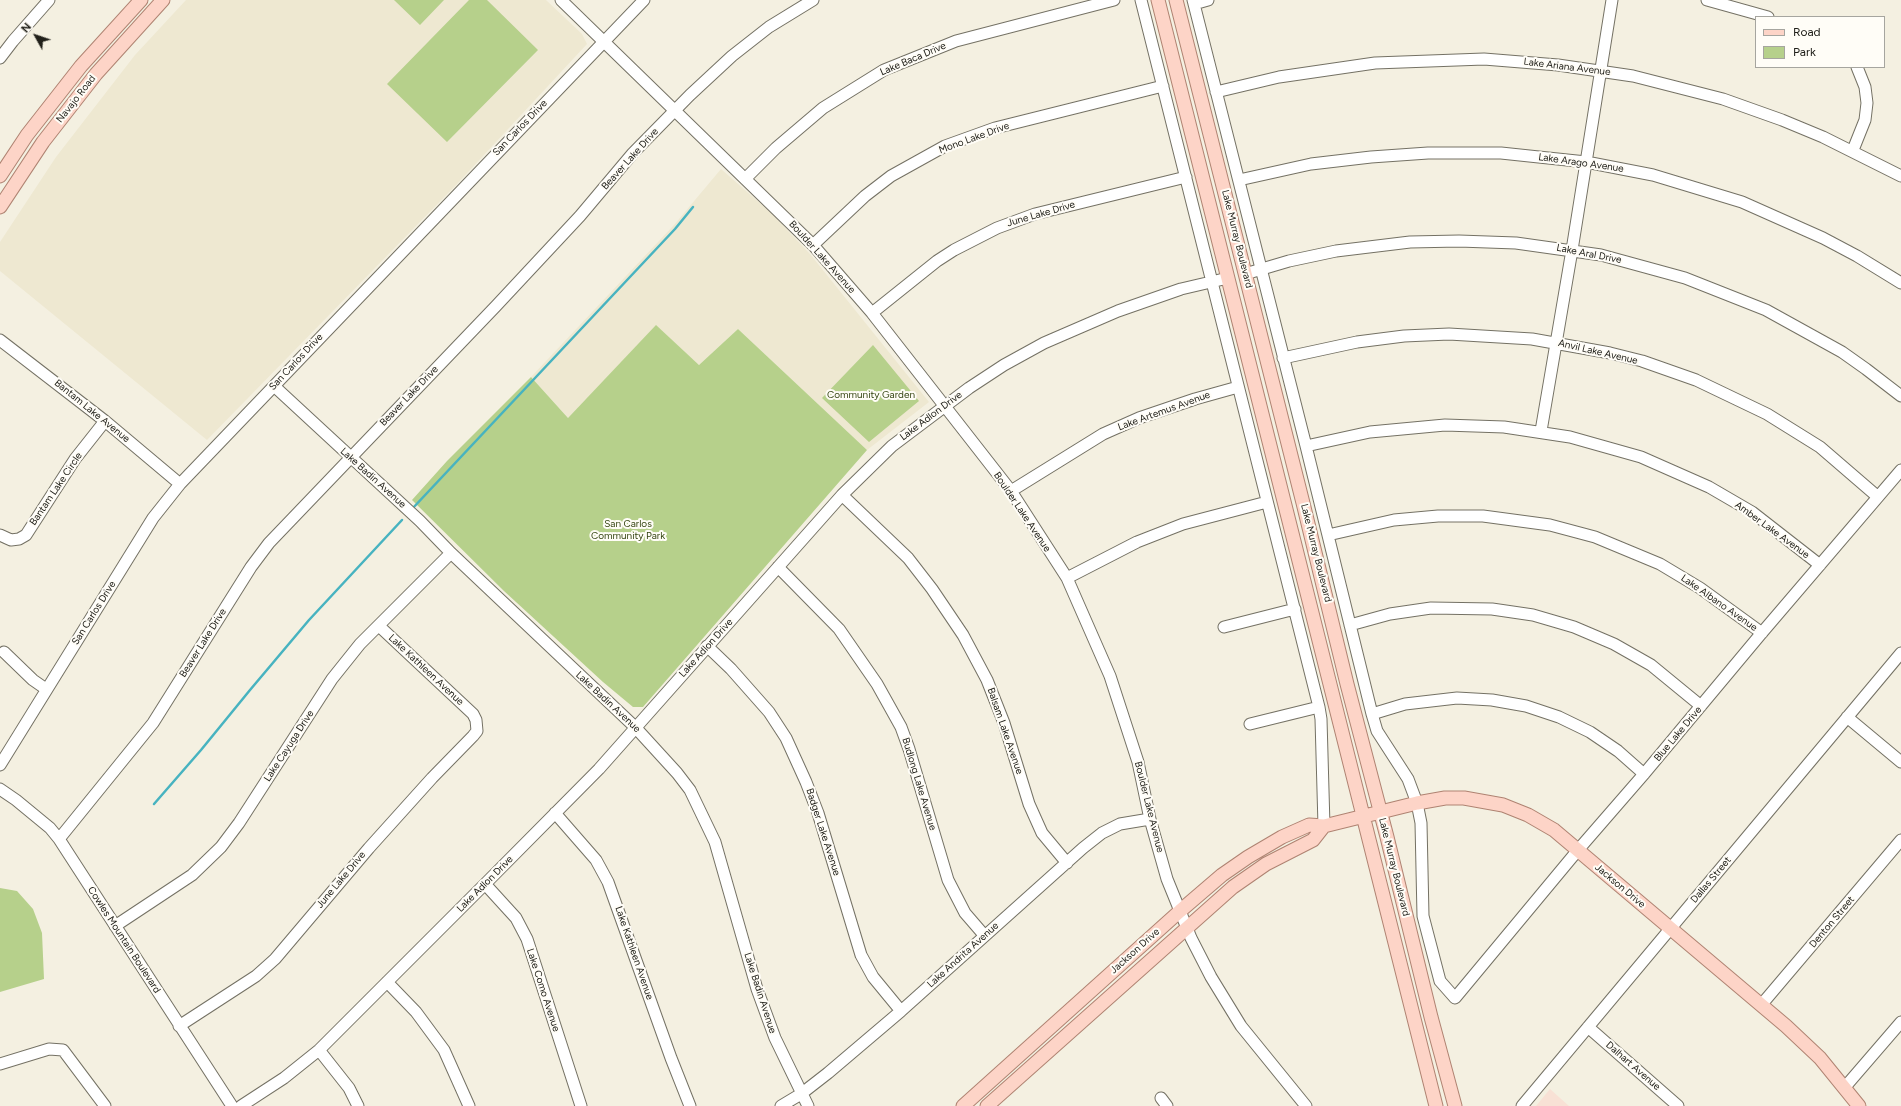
<!DOCTYPE html>
<html>
<head>
<meta charset="utf-8">
<style>
  body { margin:0 }
  #map { position:relative; width:1901px; height:1106px; overflow:hidden; background:#f4f0e1; font-family:Figtree,sans-serif }
  canvas { display:block }
  .legend { position:absolute; left:1755px; top:16px; width:130px; height:52px; box-sizing:border-box; background:#fffdf7; border:1px solid #a6a59f; margin:0; padding:5px 7px; list-style:none; font-size:12px; color:#21201a }
  .legend li { display:flex; align-items:center; gap:8px; height:20px }
  .legend b { width:20px; border:1px solid #a6a59f }
  .north { position:absolute; left:16px; top:16px; width:40px; height:40px; -webkit-text-stroke:3px #fffdf7; paint-order:stroke; rotate:310deg; font-size:11px; font-weight:700; line-height:16px; text-align:center; color:#21201a }
  .north::after { content:''; display:block; margin:auto; width:14px; height:18px; background:#21201a; clip-path:polygon(50% 0,100% 100%,50% 72%,0 100%) }
</style>
</head>
<body>
<div id="map">
<canvas width="1901" height="1106"></canvas>
<ul class="legend">
<li><b style="height:5px;background:#fdd4c7"></b>Road</li>
<li><b style="height:11px;background:#b6d08b"></b>Park</li>
</ul>
<div class="north">N</div>
</div>
<script>
const ctx = document.querySelector('canvas').getContext('2d');
ctx.lineJoin = 'round';
function paint(path, color) { ctx.fillStyle = color; ctx.fill(path, 'evenodd'); }
const poly = rows => new Path2D(rows.map(r => 'M' + r).join(''));
function strokePath(path, color, width, dash) { ctx.strokeStyle = color; ctx.lineWidth = width; ctx.lineCap = dash ? 'butt' : 'round'; ctx.setLineDash(dash || []); ctx.stroke(path); }
function drawText(font, color, halo, rows, align = 'center') {
  ctx.font = font + ' Figtree,sans-serif'; ctx.lineWidth = 4; ctx.setLineDash([]); ctx.textBaseline = 'middle'; ctx.strokeStyle = halo; ctx.fillStyle = color; for (const [text, x, y, turn = 0] of rows) {
    ctx.save(); ctx.translate(x, y); ctx.rotate((+turn || 0) * Math.PI / 180); ctx.textAlign = isNaN(turn) ? turn : align; if (halo) ctx.strokeText(text, 0, 0); ctx.fillText(text, 0, 0); ctx.restore();
  }
}
paint(poly([
  [1550,1089,1569,1106,1536,1106]
]), '#f8e1d5');
paint(poly([
  [186,0,546,0,582,34,587,44,457,184,207,440,0,271,0,242,56,157,135,55],
  [721,169,770,212,810,254,929,402,867,450,738,329,699,365,656,326,568,418,531,377,674,225]
]), '#eee8d1');
paint(poly([
  [394,0,444,0,420,25],
  [469,0,487,0,538,50,447,142,387,84],
  [656,325,699,365,738,329,867,450,643,707,633,707,603,682,504,591,412,500,447,461,531,377,568,418],
  [873,345,919,401,869,442,822,398],
  [0,888,17,891,33,909,42,933,44,979,0,992]
]), '#b6d08b');
strokePath(poly([
  [412,509,675,229,693,207],
  [154,804,201,750,250,690,309,620,402,520]
]), '#47b3c0', 2.5);
const minor = poly([
  [561,0,813,245,872,313,1011,491,1067,578,1110,676,1138,762,1150,819,1167,879,1191,938,1211,977,1241,1026,1306,1106],
  [1141,0,1319,707,1321,719,1324,826],
  [1193,0,1306,446,1372,714,1377,731,1408,779,1417,803,1421,823,1423,916,1440,981,1455,998,1578,850,1644,774,1760,635,1901,470],
  [1707,0,1768,17],
  [1194,4,1208,0],
  [0,58,13,41,49,0],
  [1216,92,1279,77,1375,63,1484,59,1558,65,1633,76,1723,99,1782,120,1823,137,1901,176],
  [1853,150,1865,120,1867,103,1865,87,1857,67],
  [745,179,776,148,823,108,884,70,956,41,1114,0],
  [1239,180,1311,164,1371,157,1428,153,1501,153,1586,162,1653,175,1742,202,1823,238,1857,256,1901,283],
  [813,245,865,196,891,176,945,146,995,128,1163,86],
  [1245,274,1289,261,1336,251,1410,242,1459,241,1516,243,1601,255,1685,278,1766,310,1842,352,1866,369,1901,396],
  [872,313,937,261,954,250,997,228,1035,214,1186,177],
  [0,340,105,421,180,484],
  [1283,358,1357,342,1404,336,1449,334,1532,339,1610,353,1642,361,1696,380,1767,414,1820,447,1878,497],
  [274,386,420,521,451,553,635,727,677,773,690,790,715,842,757,989,775,1038,808,1106],
  [1541,431,1572,250,1612,0],
  [1306,446,1370,432,1445,425,1504,427,1570,437,1641,457,1709,487,1752,512,1820,565],
  [1011,491,1103,434,1139,418,1195,399,1238,387],
  [842,495,908,558,932,589,963,635,987,680,1004,723,1029,804,1042,833,1067,863],
  [0,535,11,540,19,539,26,535,75,459,105,421],
  [1328,535,1394,520,1438,516,1483,516,1550,525,1595,537,1660,564,1700,588,1762,633],
  [778,567,839,629,877,684,901,727,909,749,948,880,965,913,984,935],
  [1067,578,1137,542,1183,524,1267,502],
  [1350,625,1390,614,1431,608,1492,609,1533,615,1574,627,1614,644,1651,665,1701,706],
  [1224,627,1295,609],
  [707,646,731,669,769,712,786,738,806,782,818,813,861,955,873,977,901,1011],
  [4,652,33,680,46,689],
  [1372,714,1405,704,1457,698,1492,700,1526,706,1559,717,1590,732,1618,751,1644,774],
  [1847,717,1901,762],
  [1250,724,1319,707],
  [0,765,153,518,180,484,644,0],
  [0,789,16,800,50,828,59,839,232,1106],
  [555,813,596,860,608,882,671,1058,690,1106],
  [59,839,153,723,251,567,269,543,496,306,580,216,633,153,690,95,732,56,769,27,813,0],
  [485,884,516,918,527,939,581,1106],
  [115,926,192,875,221,847,239,823,332,679,360,644,451,553],
  [387,982,416,1012,444,1050,469,1106],
  [1762,1004,1901,840],
  [179,1026,256,976,275,959,369,848,432,778,473,736,477,731,476,720,473,714,379,626],
  [1588,1027,1678,1106],
  [319,1050,349,1088,358,1106],
  [0,1064,49,1049,63,1050,105,1106],
  [1845,1087,1901,1022],
  [1161,1098,1167,1106],
  [241,1106,284,1078,319,1050,485,884,599,769,842,495,892,446,969,388,1004,365,1044,343,1118,311,1181,289,1228,278],
  [781,1106,801,1094,828,1073,901,1011,1083,848,1102,833,1120,824,1150,819],
  [1522,1106,1901,653]
]);
const major = poly([
  [1158,0,1436,1106],
  [1176,0,1303,503,1347,684,1387,837,1431,1017,1455,1106],
  [0,176,27,135,81,66,141,0],
  [0,207,43,142,96,74,163,0],
  [963,1106,1180,911,1222,875,1248,857,1282,837,1309,825,1324,826,1417,803,1445,798,1464,798,1503,805,1528,815,1554,830,1786,1026,1820,1058,1859,1106],
  [987,1106,1233,887,1266,864,1313,840,1324,826]
]);
strokePath(minor, '#747164', 13);
strokePath(major, '#af8372', 15);
strokePath(minor, '#fff', 11);
strokePath(major, '#fdd4c7', 13);
drawText('10px', '#21201a', '#fffdf7', [
  ["Lake Baca Drive",913,59,-23],
  ["Lake Ariana Avenue",1567,67,7],
  ["Navajo Road",76,99,-52],
  ["San Carlos Drive",520,128,-46],
  ["Mono Lake Drive",974,138,-20],
  ["Beaver Lake Drive",630,159,-48],
  ["Lake Arago Avenue",1581,163,8],
  ["June Lake Drive",1041,214,-16],
  ["Lake Murray Boulevard",1237,239,76],
  ["Lake Aral Drive",1589,254,11],
  ["Boulder Lake Avenue",822,257,48],
  ["Anvil Lake Avenue",1598,352,13],
  ["San Carlos Drive",296,362,-47],
  ["Beaver Lake Drive",409,396,-46],
  ["Bantam Lake Avenue",92,411,39],
  ["Lake Artemus Avenue",1164,411,-20],
  ["Lake Adlon Drive",931,416,-37],
  ["Lake Badin Avenue",373,478,42],
  ["Bantam Lake Circle",56,489,-56],
  ["Boulder Lake Avenue",1022,512,56],
  ["Amber Lake Avenue",1772,530,36],
  ["Lake Murray Boulevard",1316,553,76],
  ["Lake Albano Avenue",1719,603,35],
  ["San Carlos Drive",94,613,-58],
  ["Beaver Lake Drive",203,643,-58],
  ["Lake Adlon Drive",706,648,-48],
  ["Lake Kathleen Avenue",426,670,43],
  ["Lake Badin Avenue",608,702,43],
  ["Balsam Lake Avenue",1005,731,71],
  ["Blue Lake Drive",1678,734,-50],
  ["Lake Cayuga Drive",289,746,-57],
  ["Budlong Lake Avenue",919,784,73],
  ["Boulder Lake Avenue",1149,807,76],
  ["Badger Lake Avenue",823,832,72],
  ["Lake Murray Boulevard",1394,867,76],
  ["June Lake Drive",341,880,-50],
  ["Dallas Street",1711,880,-50],
  ["Lake Adlon Drive",485,884,-45],
  ["Jackson Drive",1620,886,40],
  ["Denton Street",1832,922,-50],
  ["Cowles Mountain Boulevard",124,940,57],
  ["Jackson Drive",1135,951,-42],
  ["Lake Kathleen Avenue",634,953,71],
  ["Lake Andrita Avenue",963,955,-42],
  ["Lake Como Avenue",543,990,72],
  ["Lake Badin Avenue",760,993,72],
  ["Dalhart Avenue",1633,1066,41]
]);
drawText('10px', '#344411', '#fffdf7', [
  ["Community Garden",871,395],
  ["San Carlos",628,524],
  ["Community Park",628,536]
]);
</script>
</body>
</html>
